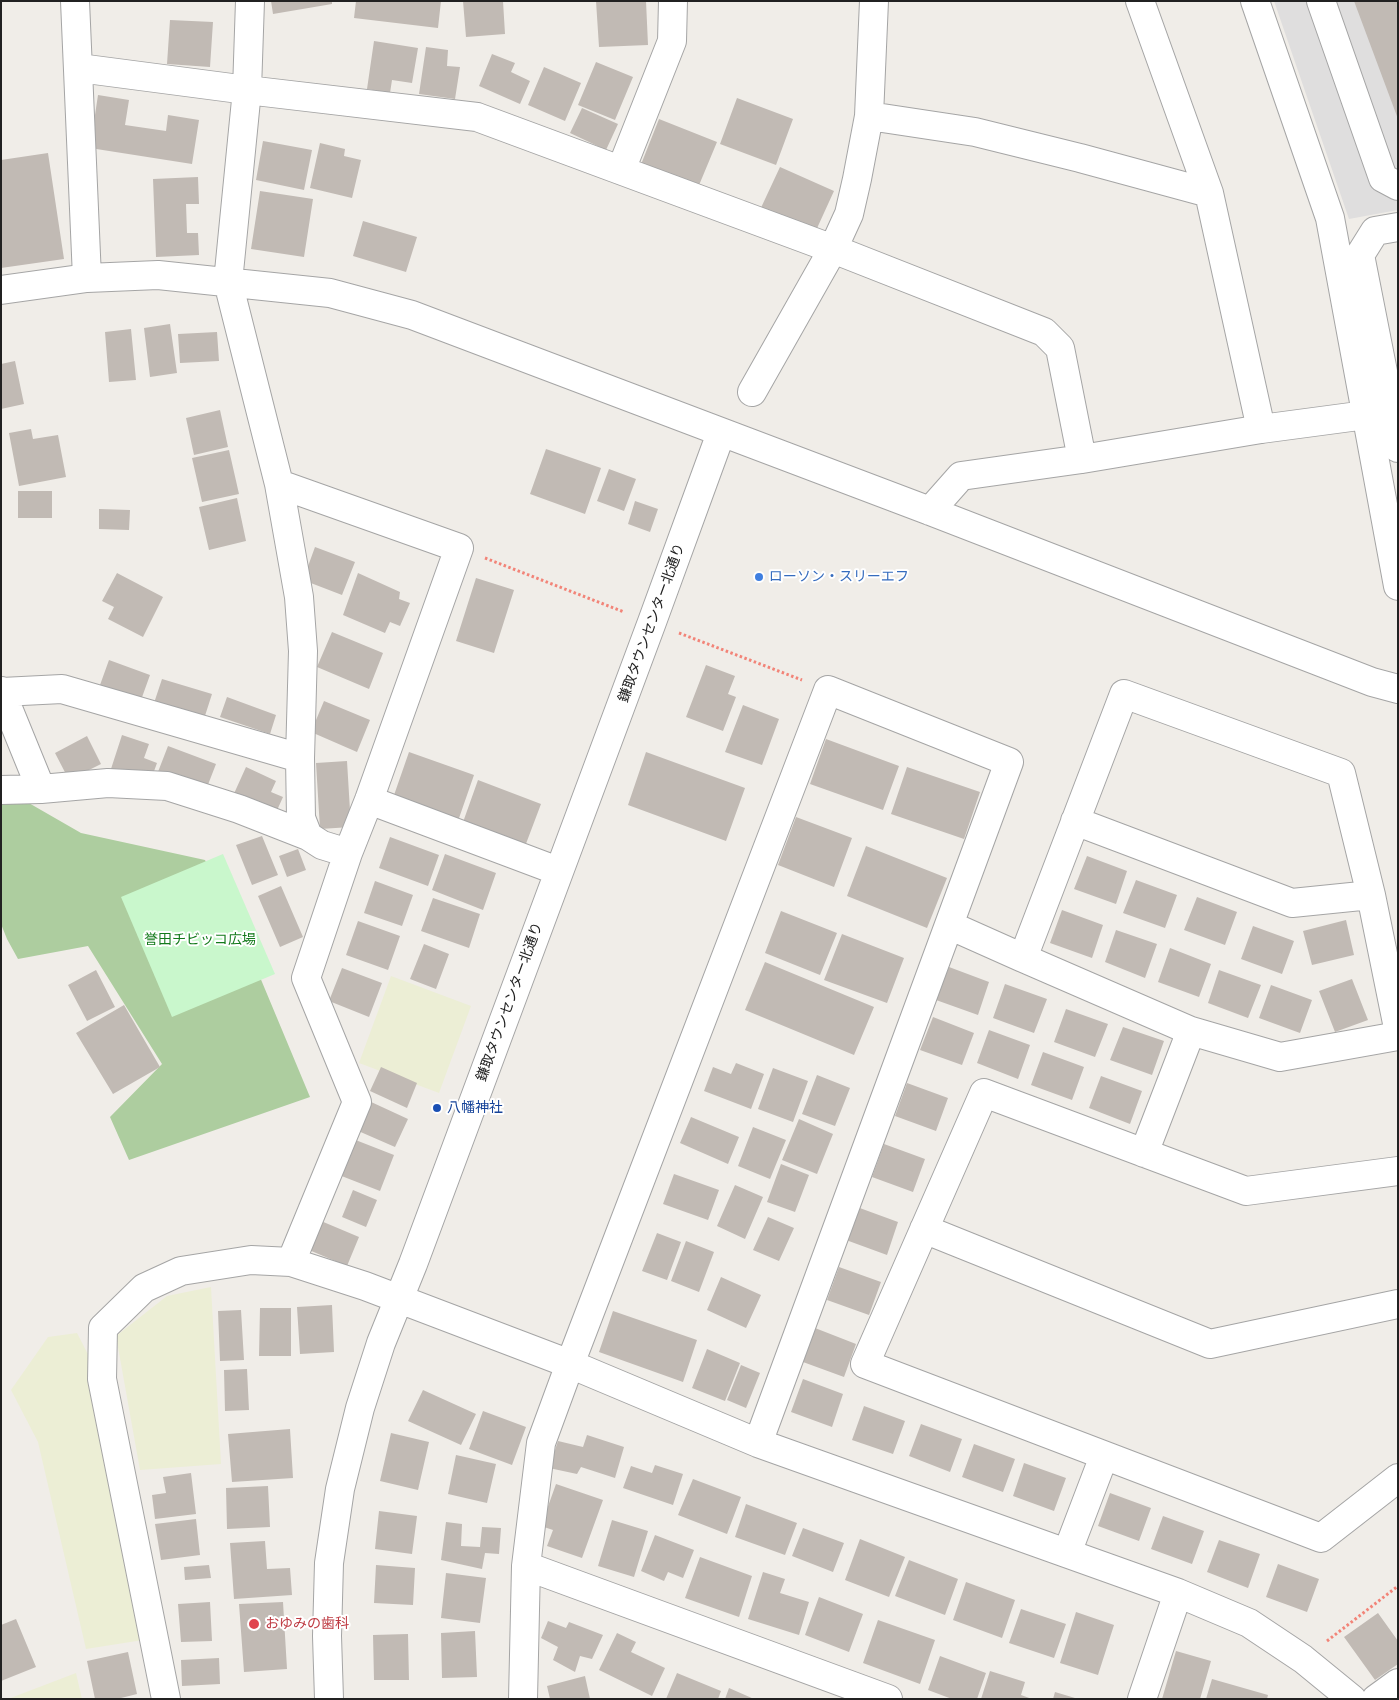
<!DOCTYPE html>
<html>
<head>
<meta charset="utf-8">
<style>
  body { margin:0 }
  #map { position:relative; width:1399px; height:1700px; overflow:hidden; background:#f0ede8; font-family:"Fira Sans",sans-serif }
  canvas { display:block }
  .frame { position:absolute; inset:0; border:2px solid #212121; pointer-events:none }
</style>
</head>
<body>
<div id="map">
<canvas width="1399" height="1700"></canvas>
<div class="frame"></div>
</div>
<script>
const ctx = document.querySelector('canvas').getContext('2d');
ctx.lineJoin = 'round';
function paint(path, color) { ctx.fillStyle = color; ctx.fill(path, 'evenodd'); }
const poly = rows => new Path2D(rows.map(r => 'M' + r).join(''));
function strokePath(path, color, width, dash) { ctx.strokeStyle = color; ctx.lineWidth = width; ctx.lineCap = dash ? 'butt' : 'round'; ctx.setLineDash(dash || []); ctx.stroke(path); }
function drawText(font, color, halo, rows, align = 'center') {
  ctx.font = font + ' "Fira Sans","Noto Sans JP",sans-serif'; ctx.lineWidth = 4; ctx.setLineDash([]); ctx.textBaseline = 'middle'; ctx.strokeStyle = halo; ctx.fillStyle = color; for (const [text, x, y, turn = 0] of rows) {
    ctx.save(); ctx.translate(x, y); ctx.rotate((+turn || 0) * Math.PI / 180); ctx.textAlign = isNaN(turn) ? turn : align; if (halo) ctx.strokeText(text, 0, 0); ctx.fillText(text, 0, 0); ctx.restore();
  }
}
paint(poly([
  [1274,1,1398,1,1398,210,1349,219]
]), '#dfdede');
paint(poly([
  [391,976,471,1006,439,1093,359,1063],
  [211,1287,221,1464,140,1470,116,1336,167,1296],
  [77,1333,93,1364,88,1381,143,1640,86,1649,38,1442,11,1390,48,1337],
  [76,1673,82,1699,8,1699]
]), '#eceed5');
paint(poly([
  [1,787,81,833,205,860,257,970,310,1097,129,1160,110,1117,162,1064,88,946,18,959,7,939,1,924]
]), '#adcd9f');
paint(poly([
  [223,854,275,974,172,1017,121,897]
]), '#c9f7cc');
paint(poly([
  [271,1,332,1,332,4,273,14],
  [356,1,441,1,438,28,354,18],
  [463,1,503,1,505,34,466,37],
  [596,1,646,1,648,45,599,47],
  [1354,1,1398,1,1398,119],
  [170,20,213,22,210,67,167,64],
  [374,41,418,48,412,83,392,80,390,93,367,89],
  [426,47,448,50,447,66,460,67,455,99,419,94],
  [492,54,515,63,511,72,530,81,520,104,479,86],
  [596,62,633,77,615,120,578,105],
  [544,67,581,83,565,121,528,105],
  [98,95,129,100,125,125,166,131,168,115,199,120,192,164,90,148],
  [737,98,793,119,776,165,720,144],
  [582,108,618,124,606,150,570,133],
  [659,119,717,142,697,190,640,167],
  [263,141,312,150,304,190,256,180],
  [320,143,345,149,344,156,361,160,352,198,310,188],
  [48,153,64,259,1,268,1,160],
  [780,167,834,191,813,237,759,212],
  [198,177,199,204,186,204,187,233,198,233,199,255,156,257,153,179],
  [260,191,313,199,304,257,251,249],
  [363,221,417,237,406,272,353,256],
  [170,324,177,373,150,377,144,328],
  [131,329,136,380,109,382,105,332],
  [217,332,219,361,180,363,178,334],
  [15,361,24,404,1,409,1,364],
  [220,410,228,447,194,455,186,418],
  [31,429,33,439,58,435,66,477,19,486,9,433],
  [546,449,601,468,585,514,530,494],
  [229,450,239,494,202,502,192,458],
  [609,469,636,479,624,511,597,501],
  [18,491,52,491,52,518,18,518],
  [237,498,246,541,209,550,199,507],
  [635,501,658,509,650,532,628,524],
  [99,509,130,510,129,530,99,529],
  [315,547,355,562,342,595,303,580],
  [117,573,163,597,143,637,108,619,114,607,102,601],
  [358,573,400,592,399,599,410,603,400,626,390,622,385,633,343,615],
  [476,578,514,590,494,653,456,641],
  [332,632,383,653,369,689,317,667],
  [109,660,150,675,141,700,100,685],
  [706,665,735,676,728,694,736,697,723,731,686,717],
  [162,679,212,694,203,722,153,706],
  [227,697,276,715,270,734,220,717],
  [324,701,370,720,357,752,311,732],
  [743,705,779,719,762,765,725,752],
  [122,735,149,744,144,758,157,763,149,785,110,772],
  [87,736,101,764,69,780,55,753],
  [826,739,899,766,883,810,810,784],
  [168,746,216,764,204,795,156,777],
  [409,752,474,775,458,821,393,798],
  [646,752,745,788,726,841,628,805],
  [347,761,351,827,320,829,316,763],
  [246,767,276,781,271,792,283,797,274,817,232,798],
  [907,767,980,792,964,839,891,814],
  [478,780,541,804,524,849,462,825],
  [796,817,852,838,834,887,778,865],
  [262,836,278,875,252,885,236,845],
  [390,837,439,855,428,886,379,868],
  [866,846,947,878,927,928,847,896],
  [298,849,306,870,287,877,279,856],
  [445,854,496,873,483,910,432,890],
  [1087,856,1127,871,1116,904,1074,889],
  [1136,880,1177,895,1165,928,1123,913],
  [375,881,413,895,402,926,364,913],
  [281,886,303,937,280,947,258,896],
  [1197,897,1237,912,1225,945,1184,930],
  [433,898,480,914,469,948,421,931],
  [1062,910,1103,925,1092,958,1050,943],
  [781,911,837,933,820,975,765,953],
  [1346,920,1354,955,1312,965,1303,931],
  [358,921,400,936,388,970,346,955],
  [1253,926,1294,941,1282,974,1241,959],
  [1116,930,1157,944,1145,978,1105,962],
  [842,934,904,958,887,1003,824,980],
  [424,944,449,954,436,989,410,979],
  [1170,948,1211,964,1199,997,1158,982],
  [765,962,874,1007,854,1055,745,1010],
  [949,967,989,982,978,1015,936,1000],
  [342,968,382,983,369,1017,329,1001],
  [96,970,115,1007,87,1021,68,985],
  [1219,970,1261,985,1248,1018,1208,1003],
  [1352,979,1368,1020,1335,1032,1319,991],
  [1005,984,1047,999,1034,1033,993,1018],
  [1271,985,1312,1000,1300,1033,1259,1018],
  [124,1005,160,1067,113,1094,76,1033],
  [1066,1009,1108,1024,1095,1057,1054,1042],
  [933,1017,974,1033,962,1065,920,1050],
  [1123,1027,1164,1041,1152,1075,1110,1060],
  [989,1030,1030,1045,1018,1079,977,1063],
  [1043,1052,1084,1067,1072,1100,1031,1085],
  [736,1063,764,1074,751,1109,704,1091,713,1067,731,1074],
  [381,1067,417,1083,407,1108,370,1091],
  [773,1068,808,1081,793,1122,758,1109],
  [817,1075,850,1088,835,1126,802,1114],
  [1101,1076,1142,1091,1130,1124,1089,1108],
  [907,1083,948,1098,936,1131,895,1116],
  [369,1101,408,1119,395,1147,356,1130],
  [691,1117,739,1137,728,1164,680,1143],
  [799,1119,833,1134,817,1174,782,1160],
  [753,1127,786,1140,770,1179,738,1166],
  [353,1139,394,1155,380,1191,339,1175],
  [884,1144,925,1159,913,1192,872,1177],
  [781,1164,809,1175,795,1212,767,1202],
  [674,1174,719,1190,708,1220,663,1204],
  [735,1185,763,1197,745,1239,717,1226],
  [353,1190,377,1200,366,1227,342,1217],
  [857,1207,898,1222,887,1255,846,1240],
  [768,1217,794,1228,779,1261,753,1250],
  [321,1221,359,1237,347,1266,309,1250],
  [657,1233,681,1242,667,1280,642,1271],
  [686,1241,714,1252,699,1292,671,1281],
  [839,1267,881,1282,869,1315,827,1300],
  [721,1277,761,1295,746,1328,707,1310],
  [332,1305,334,1352,300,1354,297,1307],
  [260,1308,291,1308,291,1356,259,1356],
  [241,1310,244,1360,220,1361,218,1311],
  [613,1311,697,1340,683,1382,599,1352],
  [815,1328,856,1344,844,1377,803,1362],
  [707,1349,740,1363,725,1401,692,1388],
  [741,1365,760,1373,746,1408,727,1400],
  [247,1369,249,1410,225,1411,224,1370],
  [803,1379,843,1394,832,1427,791,1412],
  [423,1390,476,1414,461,1445,408,1421],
  [864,1406,905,1421,893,1454,852,1440],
  [483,1411,526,1427,512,1465,469,1449],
  [921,1424,962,1439,950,1472,909,1456],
  [290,1429,293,1478,232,1482,228,1434],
  [391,1433,429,1442,418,1490,380,1481],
  [587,1435,624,1447,615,1478,581,1467,577,1474,549,1468,558,1441,583,1447],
  [974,1444,1015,1459,1003,1492,962,1477],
  [456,1455,496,1464,487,1503,448,1494],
  [1024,1463,1066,1478,1054,1511,1013,1496],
  [655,1465,683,1474,673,1505,623,1488,631,1466,652,1473],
  [191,1473,196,1514,155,1519,152,1495,166,1493,163,1477],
  [693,1479,741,1497,727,1534,678,1515],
  [556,1484,603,1500,582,1558,547,1546,553,1530,541,1526],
  [268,1486,270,1527,227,1529,226,1488],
  [1110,1493,1151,1508,1139,1541,1098,1526],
  [746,1504,797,1523,785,1555,735,1537],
  [379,1511,417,1516,412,1554,375,1549],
  [1163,1516,1204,1531,1192,1564,1151,1549],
  [196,1519,200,1555,161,1560,155,1524],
  [612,1520,648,1531,634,1577,598,1566],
  [446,1522,462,1524,461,1546,480,1547,482,1527,501,1528,499,1554,485,1553,482,1569,441,1560],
  [803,1528,844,1543,833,1572,792,1556],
  [655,1535,694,1550,683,1578,668,1572,664,1581,641,1571],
  [860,1539,905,1557,889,1597,845,1580],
  [1219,1540,1260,1554,1248,1588,1207,1572],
  [265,1541,267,1569,290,1568,292,1595,234,1599,230,1543],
  [700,1557,752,1576,739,1617,685,1598],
  [909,1560,958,1579,945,1615,895,1596],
  [1278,1564,1319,1579,1307,1612,1266,1597],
  [209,1565,211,1578,185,1580,184,1567],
  [376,1565,415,1568,413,1605,374,1603],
  [763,1572,785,1579,780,1593,809,1602,799,1635,748,1619],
  [446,1573,486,1578,480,1623,441,1618],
  [966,1582,1015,1600,1002,1638,953,1620],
  [819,1597,863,1614,849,1652,805,1635],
  [210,1602,212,1641,181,1642,178,1604],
  [283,1602,287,1669,244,1672,239,1604],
  [1021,1609,1066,1624,1054,1658,1009,1643],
  [1076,1612,1114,1625,1098,1675,1060,1663],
  [1378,1613,1398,1641,1398,1664,1375,1680,1344,1637],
  [16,1619,36,1667,1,1681,1,1625],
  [878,1620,935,1640,920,1684,863,1663],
  [548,1621,566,1628,569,1622,603,1635,592,1659,580,1656,575,1672,553,1660,558,1647,541,1638],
  [475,1631,477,1677,442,1678,441,1633],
  [617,1633,636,1642,631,1652,665,1668,652,1696,599,1670],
  [408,1634,409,1680,374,1680,373,1635],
  [1176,1651,1211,1661,1200,1699,1162,1699],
  [128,1652,137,1694,117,1699,95,1699,87,1661],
  [940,1656,986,1673,977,1699,952,1699,928,1690],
  [219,1658,220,1684,182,1686,181,1660],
  [990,1671,1025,1682,1021,1695,1032,1699,981,1699],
  [677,1673,721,1691,718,1699,666,1699],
  [585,1676,590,1699,550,1699,547,1686],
  [1212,1679,1268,1695,1267,1699,1206,1699],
  [729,1688,754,1699,725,1699],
  [1055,1692,1075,1698,1075,1699,1053,1699]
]), '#c1bab4');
const minor = poly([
  [75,1,87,278],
  [250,1,247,90,228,282,279,484,299,597,303,651,300,758,301,818,308,836,322,845,348,853],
  [1140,1,1209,193,1261,429],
  [1255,1,1330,218,1398,586],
  [1321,1,1383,178,1398,186],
  [79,68,247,90,477,117,833,249,1044,332,1060,348,1082,459,1261,429,1366,415],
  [869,116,975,132,1080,158,1209,193],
  [621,170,672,41,673,1],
  [1398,227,1375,231,1360,255,1398,448],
  [1,290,87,278,158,275,330,293,412,315,930,511,1372,682,1398,689],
  [752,392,833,249,849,214,857,179,869,116,874,1],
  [279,484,459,548,369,800,348,853,306,978,357,1102,291,1262],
  [930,511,961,476,1082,459],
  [1,691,41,789,1,790],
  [2,692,62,689,300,758],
  [41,789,108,783,167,786,239,809,308,836],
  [369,800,558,871],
  [1075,821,1292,903,1371,895],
  [949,925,1023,958],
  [1398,1028,1371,895,1341,773,1124,694,1023,958,1191,1031,1280,1057,1398,1036],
  [1144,1153,1191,1031],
  [1398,1171,1246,1191,984,1093,865,1364,1321,1538,1398,1478],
  [924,1229,1210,1344,1398,1304],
  [1067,1553,1104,1456],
  [526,1566,888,1699],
  [166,1699,102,1379,103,1328,144,1288,181,1271,251,1260,291,1262,365,1286,570,1364,758,1443,1178,1593,1249,1623,1303,1659,1352,1699],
  [329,1699,327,1636,329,1563,340,1489,360,1408,381,1343,413,1264,652,622,721,433],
  [523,1699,526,1566,541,1443,570,1364,828,690,1009,762,758,1443],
  [1142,1699,1178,1593],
  [1376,1699,1398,1683]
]);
strokePath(minor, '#a5a5a5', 30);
strokePath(poly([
  [485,558,624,612],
  [679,633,802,680],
  [1327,1641,1398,1586]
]), '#f28478', 3, [2.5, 2.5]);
strokePath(minor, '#fff', 28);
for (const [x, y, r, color] of [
  [759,577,5,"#3f7fe0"],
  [437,1108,5,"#1a4fb4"],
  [254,1624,6,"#e0444e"]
]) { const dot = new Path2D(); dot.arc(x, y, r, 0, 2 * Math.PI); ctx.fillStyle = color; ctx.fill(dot); strokePath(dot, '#fff', 2); }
drawText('14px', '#366cbe', '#fff', [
  ["ローソン・スリーエフ",769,577]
], 'left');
drawText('14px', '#212121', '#fff', [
  ["鎌取タウンセンター北通り",652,623,-70],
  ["鎌取タウンセンター北通り",510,1002,-70]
]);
drawText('14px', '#137a1b', '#fff', [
  ["誉田チビッコ広場",200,940]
]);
drawText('14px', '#164399', '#fff', [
  ["八幡神社",447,1108]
], 'left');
drawText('14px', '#be3a42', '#fff', [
  ["おゆみの歯科",265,1624]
], 'left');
</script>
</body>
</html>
